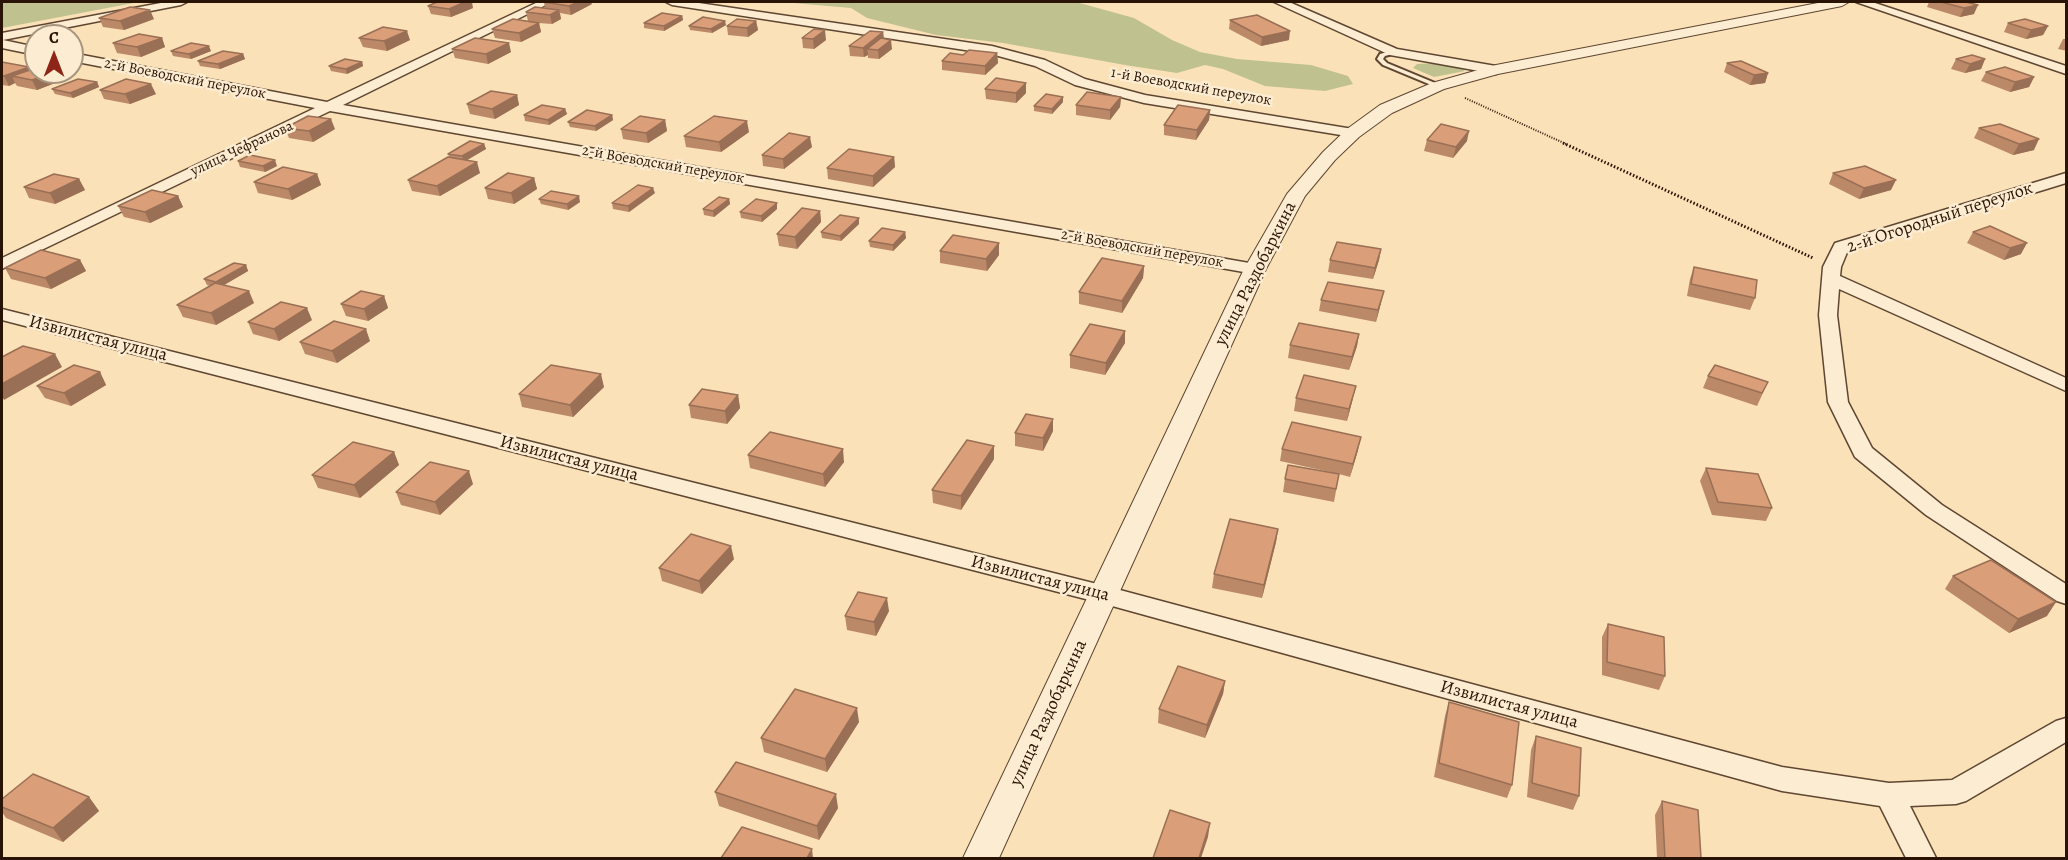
<!DOCTYPE html>
<html>
<head>
<meta charset="utf-8">
<style>
  body { margin:0 }
  #map { position:relative; width:2068px; height:860px; overflow:hidden; background:#fbe1b8; font-family:Alegreya,serif }
  canvas { display:block }
  .frame { position:absolute; inset:0; border:3px solid #291304; pointer-events:none }
  .north { position:absolute; left:24px; top:24px; width:60px; height:60px; box-sizing:border-box; background:#fcecd1; border:2px solid #a8957f; border-radius:50%; rotate:0deg; font-size:16px; font-weight:700; line-height:24px; text-align:center; color:#291304 }
  .north::after { content:''; display:block; margin:auto; width:21px; height:27px; background:#8f2418; clip-path:polygon(50% 0,100% 100%,50% 72%,0 100%) }
</style>
</head>
<body>
<div id="map">
<canvas width="2068" height="860"></canvas>
<div class="frame"></div>
<div class="north">С</div>
</div>
<script>
const ctx = document.querySelector('canvas').getContext('2d');
ctx.lineJoin = 'round';
function paint(path, color) { ctx.fillStyle = color; ctx.fill(path, 'evenodd'); }
const poly = rows => new Path2D(rows.map(r => 'M' + r).join(''));
function strokePath(path, color, width, dash) { ctx.strokeStyle = color; ctx.lineWidth = width; ctx.lineCap = dash ? 'butt' : 'round'; ctx.setLineDash(dash || []); ctx.stroke(path); }
function drawText(font, color, halo, rows, align = 'center') {
  ctx.font = font + ' Alegreya,serif'; ctx.lineWidth = 5; ctx.setLineDash([]); ctx.textBaseline = 'middle'; ctx.strokeStyle = halo; ctx.fillStyle = color; for (const [text, x, y, turn = 0] of rows) {
    ctx.save(); ctx.translate(x, y); ctx.rotate((+turn || 0) * Math.PI / 180); ctx.textAlign = isNaN(turn) ? turn : align; if (halo) ctx.strokeText(text, 0, 0); ctx.fillText(text, 0, 0); ctx.restore();
  }
}
paint(poly([
  [2,2,139,2,2,28],
  [782,2,1076,2,1134,18,1172,40,1200,52,1237,59,1311,65,1348,76,1353,84,1325,91,1265,86,1223,69,1205,65,1177,73,1125,65,1003,43,936,35,867,18,851,8],
  [1437,63,1461,68,1465,71,1434,77,1413,68,1417,64]
]), '#bfc28e');
const service = poly([
  [1394,50,1397,52,1396,53,1385,56,1383,59,1387,63,1440,85,1440,87,1436,87,1383,65,1377,59,1380,54,1394,50]
]);
const minor = poly([
  [166,2,187,2,181,5,3,40,36,47,36,55,2,48,2,33,166,2],
  [538,2,552,2,343,105,1255,264,1261,265,1264,269,1261,273,1255,274,330,111,2,269,2,258,315,108,72,61,72,53,327,102,538,2],
  [666,2,692,2,992,46,1045,60,1085,79,1145,95,1353,129,1360,133,1353,137,1144,103,1075,85,1035,66,991,54,672,5,666,2],
  [1274,2,1289,2,1397,49,1496,66,1503,70,1496,74,1390,55,1274,2],
  [1856,2,1872,2,2066,66,2066,74,1856,2],
  [2066,173,2066,183,1848,250,1841,267,1840,276,2066,378,2066,391,1839,289,1837,315,1848,402,1872,448,1942,505,2066,584,2066,604,2057,601,1926,515,1855,457,1828,402,1819,315,1823,267,1835,243,2066,173],
  [2,309,1105,586,1782,767,1889,783,1952,780,2056,721,2066,718,2066,742,1966,801,1956,804,1910,806,1936,858,1906,858,1880,806,1782,791,1105,604,2,320,2,309]
]);
const tertiary = poly([
  [1823,2,1849,2,1842,6,1498,74,1444,89,1392,113,1359,137,1335,160,1305,196,1266,269,999,858,963,858,1244,269,1287,194,1323,152,1347,129,1380,105,1432,83,1496,65,1823,2]
]);
strokePath(service, '#5e4631', 4);
strokePath(minor, '#5e4631', 3);
strokePath(tertiary, '#5e4631', 2);
strokePath(poly([
  [1465,98,1566,144]
]), '#291304', 2, [1, 1.5]);
strokePath(poly([
  [1563,143,1813,258]
]), '#291304', 3, [1.5, 2]);
paint(service, '#fcecd1');
paint(minor, '#fcecd1');
paint(tertiary, '#fcecd1');
paint(poly([
  [544,2,592,4,571,15,560,13,561,19,552,24,539,23,541,32,521,42,495,38,492,29,528,21,526,12,545,9],
  [1929,2,1966,2,1974,14,1960,17,1927,7],
  [428,6,473,8,451,17,431,14],
  [682,16,683,20,664,31,644,28,644,23],
  [99,18,154,19,124,30,103,27],
  [1230,20,1289,40,1261,46,1229,29],
  [756,21,758,30,748,37,728,35,727,26],
  [2008,23,2048,26,2043,35,2026,39,2004,32],
  [726,25,712,33,690,30,689,26],
  [883,32,884,39,892,49,879,59,868,58,868,55,864,57,850,56,849,46],
  [162,38,165,47,141,57,117,53,113,43],
  [359,38,410,40,387,51,363,47],
  [802,38,826,40,814,49,803,48],
  [2063,39,2067,39,2067,51,2058,49],
  [452,49,511,52,488,64,455,58],
  [171,51,211,51,191,59,173,56],
  [997,53,998,63,985,75,942,70,942,61],
  [243,54,245,59,220,69,200,66,198,61],
  [1956,59,1985,59,1981,69,1965,73,1951,69],
  [2,62,29,67,30,70,68,78,37,90,17,86,15,83,9,86,2,85],
  [362,62,363,66,347,74,331,71,329,66],
  [1727,63,1768,73,1765,83,1750,85,1724,72],
  [1986,72,2034,77,2029,87,2010,92,1981,81],
  [97,82,99,87,73,98,55,94,52,89],
  [985,89,1026,93,1016,103,986,99],
  [100,90,156,94,130,104,104,99],
  [517,95,519,105,495,119,470,114,467,104],
  [1121,97,1120,107,1110,120,1076,115,1076,105],
  [1063,102,1052,114,1034,111,1034,106],
  [565,109,567,114,549,125,525,121,524,115],
  [1210,110,1209,120,1196,140,1164,135,1164,125],
  [612,115,613,120,596,131,570,127,568,122],
  [665,120,667,131,648,143,623,139,621,129],
  [285,128,335,129,313,142,289,138],
  [1979,128,2034,150,2013,155,1974,138],
  [749,132,721,152,686,147,684,136],
  [1427,140,1467,141,1453,158,1424,151],
  [484,144,486,149,466,160,480,173,440,196,412,191,408,180,449,157,448,154],
  [812,147,784,169,763,166,762,155],
  [894,157,895,167,873,187,828,179,827,168],
  [238,161,277,166,265,172,240,167],
  [1833,173,1891,190,1859,199,1829,184],
  [317,174,321,185,292,200,258,193,254,182],
  [534,178,537,189,514,204,488,199,485,188],
  [79,179,85,190,55,204,29,198,24,187],
  [655,193,629,212,613,209,612,203],
  [178,196,183,207,150,223,124,217,118,206],
  [539,199,580,202,568,210,541,204],
  [729,199,730,204,714,217,704,215,703,209],
  [777,209,762,222,741,218,740,212],
  [820,211,821,222,797,249,779,246,777,234],
  [859,224,841,241,822,238,821,232],
  [1990,226,2021,254,2004,260,1967,243,1973,232],
  [905,232,906,238,893,251,870,247,869,241],
  [999,243,999,255,987,271,940,263,940,251],
  [1381,249,1379,260,1373,279,1328,272,1330,260],
  [80,260,86,271,51,289,11,279,5,268],
  [246,265,248,271,224,285,254,303,216,325,183,317,177,305,210,286,207,285,204,279],
  [1144,266,1143,278,1122,313,1079,304,1079,292],
  [1694,267,1755,298,1750,310,1687,296,1690,279],
  [384,296,388,308,368,321,346,316,341,304],
  [1321,300,1381,303,1376,322,1319,311],
  [312,320,279,341,253,334,248,322],
  [1125,331,1125,343,1105,375,1070,368,1070,355],
  [1359,334,1357,346,1349,370,1288,358,1290,345],
  [370,341,337,363,305,354,300,342],
  [100,372,106,385,71,406,45,398,37,386],
  [1708,376,1768,382,1757,406,1703,388],
  [604,387,573,417,522,407,519,394],
  [738,395,740,408,727,424,691,418,689,405],
  [1296,398,1353,398,1347,421,1294,411],
  [1053,431,1043,451,1015,446,1015,433],
  [1282,449,1358,450,1350,477,1339,474,1334,502,1283,492,1285,479,1330,472,1280,461],
  [394,452,399,465,360,498,318,488,312,475],
  [748,455,844,462,825,487,750,468],
  [994,459,961,510,933,503,932,490],
  [1706,468,1772,508,1766,521,1712,515,1700,481],
  [473,484,440,515,401,505,396,492],
  [1278,529,1276,542,1262,598,1212,588,1214,574],
  [734,559,702,594,662,581,659,568],
  [1953,576,2047,616,2009,633,1945,589],
  [889,611,876,636,847,630,845,616],
  [1608,624,1665,676,1659,690,1602,675,1602,637],
  [1225,681,1223,694,1205,738,1158,723,1159,709],
  [1449,702,1512,785,1507,798,1434,777,1445,716],
  [859,722,827,772,764,752,761,738],
  [1536,736,1579,796,1573,810,1527,797,1531,750],
  [715,792,838,808,819,840,719,806],
  [89,797,99,811,63,842,6,818,2,812,2,799],
  [1662,801,1701,858,1657,858,1655,815]
]), '#bb8868');
paint(poly([
  [465,2,472,2,473,8,451,17,449,9],
  [578,2,591,2,592,4,571,15,569,6],
  [1978,5,1974,14,1960,17,1964,8],
  [150,10,154,19,124,30,120,21],
  [559,10,561,19,552,24,550,15],
  [682,16,683,20,664,31,664,26],
  [725,21,726,25,712,33,711,29],
  [756,21,758,30,748,37,747,28],
  [539,23,541,32,521,42,519,33],
  [2048,26,2043,35,2026,39,2031,30],
  [825,30,826,40,814,49,813,39],
  [407,31,410,40,387,51,384,41],
  [1290,31,1289,40,1261,46,1262,37],
  [883,32,884,42,867,49,868,55,864,57,863,48],
  [162,38,165,47,141,57,137,47],
  [891,40,892,49,879,59,878,50],
  [509,43,511,52,488,64,486,54],
  [209,46,211,51,191,59,189,54],
  [997,53,998,63,985,75,985,66],
  [243,54,245,59,220,69,218,64],
  [1985,59,1981,69,1965,73,1970,64],
  [362,62,363,66,347,74,346,69],
  [29,67,34,77,12,76,15,83,9,86,4,76],
  [54,72,65,72,68,78,37,90,32,80],
  [1768,73,1765,83,1750,85,1754,75],
  [2034,77,2029,87,2010,92,2015,82],
  [97,82,99,87,73,98,70,93],
  [1026,83,1026,93,1016,103,1016,93],
  [151,84,156,94,130,104,125,94],
  [517,95,519,105,495,119,492,109],
  [1063,97,1063,102,1052,114,1052,109],
  [1121,97,1120,107,1110,120,1110,110],
  [565,109,567,114,549,125,548,120],
  [1210,110,1209,120,1196,140,1197,130],
  [612,115,613,120,596,131,595,126],
  [331,119,335,129,313,142,309,131],
  [665,120,667,131,648,143,646,133],
  [747,121,749,132,721,152,719,142],
  [1469,131,1467,141,1453,158,1456,147],
  [810,137,812,147,784,169,783,159],
  [2039,139,2034,150,2013,155,2019,144],
  [484,144,486,149,464,162,462,156],
  [894,157,895,167,873,187,873,176],
  [275,160,277,166,265,172,263,166],
  [477,162,480,173,440,196,437,186],
  [317,174,321,185,292,200,288,189],
  [534,178,537,189,514,204,511,193],
  [79,179,85,190,55,204,50,193],
  [1896,180,1891,190,1859,199,1864,188],
  [653,188,655,193,629,212,628,206],
  [178,196,183,207,150,223,145,212],
  [579,196,580,202,568,210,567,204],
  [729,199,730,204,714,217,713,211],
  [777,203,777,209,762,222,761,216],
  [820,211,821,222,797,249,795,237],
  [859,218,859,224,841,241,840,236],
  [905,232,906,238,893,251,893,245],
  [999,243,999,255,987,271,986,259],
  [2027,243,2021,254,2004,260,2010,248],
  [1381,249,1379,260,1373,279,1375,268],
  [80,260,86,271,51,289,45,278],
  [246,265,248,271,219,288,216,282],
  [1144,266,1143,278,1122,313,1122,301],
  [249,291,254,303,216,325,211,313],
  [1384,291,1381,303,1376,322,1378,310],
  [384,296,388,308,368,321,364,309],
  [307,308,312,320,279,341,274,329],
  [366,329,370,341,337,363,332,351],
  [1125,331,1125,343,1105,375,1106,363],
  [1359,334,1357,346,1349,370,1352,357],
  [55,354,62,367,4,400,2,396,2,384],
  [100,372,106,385,71,406,64,393],
  [601,374,604,387,573,417,570,405],
  [1356,386,1353,398,1347,421,1349,409],
  [738,395,740,408,727,424,725,411],
  [1053,419,1053,431,1043,451,1043,438],
  [1361,437,1358,450,1350,477,1353,464],
  [994,446,994,459,961,510,961,496],
  [843,449,844,462,825,487,823,474],
  [394,452,399,465,360,498,354,485],
  [469,471,473,484,440,515,435,502],
  [1278,529,1276,542,1262,598,1264,585],
  [731,546,734,559,702,594,699,581],
  [887,598,889,611,876,636,874,622],
  [2056,602,2047,616,2009,633,2018,619],
  [1225,681,1223,694,1205,738,1207,725],
  [857,708,859,722,827,772,825,759],
  [836,794,838,808,819,840,817,826],
  [89,797,99,811,63,842,53,828],
  [1210,823,1208,837,1201,858,1199,858],
  [812,849,813,858,807,858]
]), '#996f55');
const building = poly([
  [437,2,465,2,449,9,428,6,437,2],
  [544,2,578,2,569,6,544,2],
  [1941,2,1966,2,1978,5,1964,8,1941,2],
  [130,7,150,10,120,21,99,18,130,7],
  [535,7,559,10,550,15,526,12,535,7],
  [662,13,682,16,664,26,644,23,662,13],
  [1257,15,1290,31,1262,37,1230,20,1257,15],
  [703,17,725,21,711,29,689,26,703,17],
  [513,19,539,23,519,33,492,29,513,19],
  [737,19,756,21,747,28,727,26,737,19],
  [2025,19,2048,26,2031,30,2008,23,2025,19],
  [383,27,407,31,384,41,359,38,383,27],
  [814,29,825,30,813,39,802,38,814,29],
  [870,31,883,32,863,48,849,46,870,31],
  [139,34,162,38,137,47,113,43,139,34],
  [475,38,509,43,486,54,452,49,475,38],
  [881,38,891,40,878,50,867,49,881,38],
  [191,43,209,46,189,54,171,51,191,43],
  [969,50,997,53,985,66,942,61,950,53,963,55,969,50],
  [223,51,243,54,218,64,198,61,223,51],
  [1972,55,1985,59,1970,64,1956,59,1972,55],
  [345,59,362,62,346,69,329,66,345,59],
  [1741,61,1768,73,1754,75,1727,63,1741,61],
  [2,62,29,67,4,76,2,76,2,62],
  [2005,67,2034,77,2015,82,1986,72,2005,67],
  [36,68,36,72,54,72,32,80,12,76,36,68],
  [996,78,1026,83,1016,93,985,89,996,78],
  [78,79,97,82,70,93,52,89,78,79],
  [126,79,151,84,125,94,100,90,126,79],
  [491,91,517,95,492,109,467,104,491,91],
  [1087,92,1121,97,1110,110,1076,105,1087,92],
  [1046,94,1063,97,1052,109,1034,106,1046,94],
  [542,105,565,109,548,120,524,115,542,105],
  [1178,105,1210,110,1197,130,1164,125,1178,105],
  [587,110,612,115,595,126,568,122,587,110],
  [308,116,331,119,309,131,285,128,308,116],
  [640,116,665,120,646,133,621,129,640,116],
  [714,116,747,121,719,142,684,136,714,116],
  [1441,124,1469,131,1456,147,1427,140,1441,124],
  [2000,124,2039,139,2019,144,1979,128,2000,124],
  [789,133,810,137,783,159,762,155,789,133],
  [470,141,484,144,462,156,448,154,470,141],
  [849,149,894,157,873,176,827,168,849,149],
  [250,155,275,160,263,166,238,161,250,155],
  [448,157,477,162,437,186,408,180,448,157],
  [1865,166,1896,180,1864,188,1833,173,1865,166],
  [283,167,317,174,288,189,254,182,283,167],
  [508,173,534,178,511,193,485,188,508,173],
  [54,174,79,179,50,193,24,187,54,174],
  [638,185,653,188,628,206,612,203,638,185],
  [152,190,178,196,145,212,118,206,152,190],
  [551,191,579,196,567,204,539,199,551,191],
  [719,197,729,199,713,211,703,209,719,197],
  [756,199,777,203,761,216,740,212,756,199],
  [802,208,820,211,795,237,777,234,802,208],
  [840,215,859,218,840,236,821,232,840,215],
  [1990,226,2027,243,2010,248,1973,232,1990,226],
  [882,228,905,232,893,245,869,241,882,228],
  [953,235,999,243,986,259,940,251,953,235],
  [1337,242,1381,249,1375,268,1330,260,1337,242],
  [41,250,80,260,45,278,5,268,41,250],
  [1102,258,1144,266,1122,301,1079,292,1102,258],
  [234,263,246,265,216,282,204,279,234,263],
  [1694,267,1757,280,1755,298,1691,284,1694,267],
  [1328,282,1384,291,1378,310,1321,300,1328,282],
  [215,283,249,291,211,313,177,305,215,283],
  [361,291,384,296,364,309,341,304,361,291],
  [281,302,307,308,274,329,248,322,281,302],
  [334,321,366,329,332,351,300,342,334,321],
  [1299,323,1359,334,1352,357,1290,345,1299,323],
  [1090,324,1125,331,1106,363,1070,355,1090,324],
  [23,346,55,354,2,384,2,357,23,346],
  [74,365,100,372,64,393,37,386,74,365],
  [551,365,601,374,570,405,519,394,551,365],
  [1715,365,1768,382,1762,393,1708,376,1715,365],
  [1304,375,1356,386,1349,409,1296,398,1304,375],
  [702,389,738,395,725,411,689,405,702,389],
  [1026,414,1053,419,1043,438,1015,433,1026,414],
  [1292,422,1361,437,1353,464,1282,449,1292,422],
  [770,432,843,449,823,474,748,455,770,432],
  [967,440,994,446,961,496,932,490,967,440],
  [353,442,394,452,354,485,312,475,353,442],
  [430,462,469,471,435,502,396,492,430,462],
  [1288,465,1339,474,1336,489,1285,479,1288,465],
  [1706,468,1758,474,1772,508,1718,502,1706,468],
  [1230,519,1278,529,1264,585,1214,574,1230,519],
  [691,534,731,546,699,581,659,568,691,534],
  [1991,560,2056,602,2018,619,1953,576,1991,560],
  [858,592,887,598,874,622,845,616,858,592],
  [1608,624,1664,637,1665,676,1607,662,1608,624],
  [1178,666,1225,681,1207,725,1159,709,1178,666],
  [795,689,857,708,825,759,761,738,795,689],
  [1449,702,1519,722,1512,785,1439,763,1449,702],
  [1536,736,1581,748,1579,796,1532,783,1536,736],
  [736,762,836,794,817,826,715,792,736,762],
  [33,774,89,797,53,828,2,807,2,799,33,774],
  [1662,801,1698,810,1701,858,1665,858,1662,801],
  [1170,810,1210,823,1199,858,1153,858,1170,810],
  [742,827,812,849,807,858,721,858,742,827]
]);
paint(building, '#da9e79');
strokePath(building, '#996f55', 1.5);
drawText('15px', '#291304', '#fcecd1', [
  ["2-й Воеводский переулок",185,79,11],
  ["1-й Воеводский переулок",1191,87,10],
  ["улица Чефранова",242,149,-25],
  ["2-й Воеводский переулок",663,165,10],
  ["2-й Воеводский переулок",1142,249,10]
]);
drawText('18px', '#291304', '#fcecd1', [
  ["2-й Огородный переулок",1940,218,-18],
  ["улица Раздобаркина",1256,274,-63],
  ["Извилистая улица",98,339,14],
  ["Извилистая улица",569,459,14],
  ["Извилистая улица",1040,579,14],
  ["Извилистая улица",1509,705,15],
  ["улица Раздобаркина",1049,713,-65]
]);
</script>
</body>
</html>
